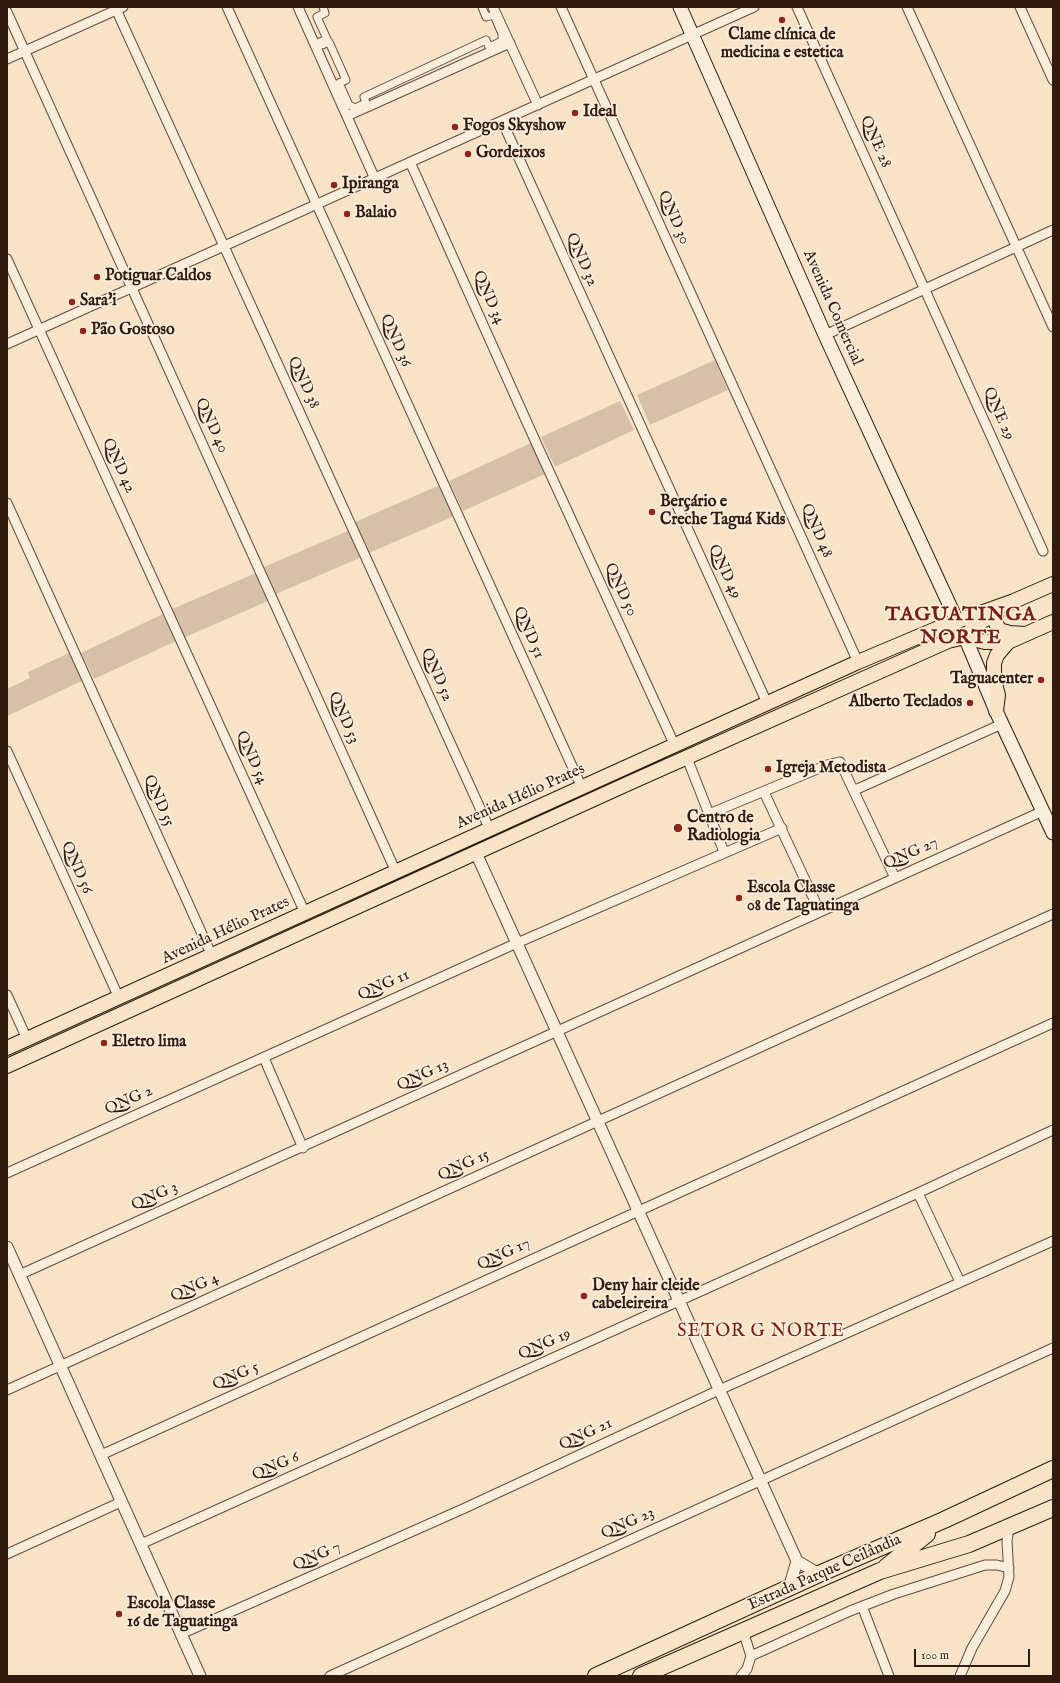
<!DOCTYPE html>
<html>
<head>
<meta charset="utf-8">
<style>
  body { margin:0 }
  #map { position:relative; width:1060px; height:1683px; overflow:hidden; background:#f8e3c7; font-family:"IM FELL English",serif }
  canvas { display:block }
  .frame { position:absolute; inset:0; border:8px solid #311a0f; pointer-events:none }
  .scale { position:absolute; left:914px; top:1649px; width:116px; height:18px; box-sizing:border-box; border:2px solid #311a0f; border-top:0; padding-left:5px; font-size:12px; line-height:14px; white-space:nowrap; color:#311a0f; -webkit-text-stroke:3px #faeddb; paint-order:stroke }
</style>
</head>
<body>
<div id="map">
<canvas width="1060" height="1683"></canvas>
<div class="frame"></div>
<div class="scale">100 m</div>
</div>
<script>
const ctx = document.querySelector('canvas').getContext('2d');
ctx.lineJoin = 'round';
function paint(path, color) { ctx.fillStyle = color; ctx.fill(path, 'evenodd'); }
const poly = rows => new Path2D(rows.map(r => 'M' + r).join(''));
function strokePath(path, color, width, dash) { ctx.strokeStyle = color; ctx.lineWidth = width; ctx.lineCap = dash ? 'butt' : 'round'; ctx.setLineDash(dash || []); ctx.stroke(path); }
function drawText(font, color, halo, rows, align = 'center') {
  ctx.font = font + ' "IM FELL English",serif'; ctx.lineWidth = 3.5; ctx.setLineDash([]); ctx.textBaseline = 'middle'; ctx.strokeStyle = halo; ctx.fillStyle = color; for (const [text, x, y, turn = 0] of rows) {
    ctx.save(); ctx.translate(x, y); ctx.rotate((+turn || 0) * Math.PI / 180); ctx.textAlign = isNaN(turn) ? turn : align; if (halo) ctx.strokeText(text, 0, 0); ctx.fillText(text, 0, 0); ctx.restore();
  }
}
paint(poly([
  [715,360,728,390,650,425,637,395],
  [620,401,634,430,555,467,541,437],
  [531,443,545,474,463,511,449,481],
  [440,485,454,516,369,553,355,522],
  [350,530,362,557,276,594,264,567],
  [256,573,268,601,183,638,170,610],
  [163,614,176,641,94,679,81,653],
  [71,652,84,680,7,716,7,689,30,678,28,672]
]), '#d6c1a8');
const pedestrian = poly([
  [323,7,325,13,317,17,327,39,320,42,322,45,329,42,346,80,339,83,349,105,355,108,366,103,364,97,486,40,489,47,502,41,502,34,494,15,486,17,482,7]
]);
const minor = poly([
  [115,7,490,830],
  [227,7,582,788],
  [298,7,375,179],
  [493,7,538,105],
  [561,7,858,662],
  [797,7,1043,551],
  [907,7,1053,327],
  [1020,7,1053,80],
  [7,12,396,872],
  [7,59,123,7],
  [347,116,510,43],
  [502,121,767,703],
  [410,162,538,447,675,746],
  [7,259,305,913],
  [825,335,1053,230],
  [7,344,754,7],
  [7,503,212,956],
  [7,751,119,998],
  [687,758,724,852],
  [855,790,1002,724],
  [764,792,820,912],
  [709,814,827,765,840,762,895,878],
  [7,995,27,1039],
  [264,1058,303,1148],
  [7,1173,517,943,782,828],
  [918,1193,960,1282],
  [19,1275,1043,811],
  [7,1390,1053,914],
  [101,1455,1053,1023],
  [141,1544,918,1193,1053,1130],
  [7,1554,121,1502],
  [862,1606,889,1676],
  [181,1634,465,1508,719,1390,1053,1241],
  [751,1656,850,1611,894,1594,985,1565,997,1565,1009,1568],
  [330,1676,1053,1348],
  [741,1676,747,1669,751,1656,743,1631],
  [960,1676,972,1648,1005,1591,1009,1577,1007,1541,1009,1527]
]);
const tertiary = poly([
  [476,853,797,1561,819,1574],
  [7,1247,200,1676],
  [789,1588,797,1561]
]);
const secondary = poly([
  [680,7,825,335,957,621],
  [965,637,996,711,1053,833]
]);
const primary = poly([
  [997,612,995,621,999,630,1010,633,1025,634],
  [965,637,976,625,992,615],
  [996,711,998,695,994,680,994,663,997,655,1008,642],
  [7,1048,858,662,941,627,1014,601,1053,584],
  [7,1066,627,784,948,641,965,637,985,642,1008,642,1053,622]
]);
const motorway = poly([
  [886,1567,927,1534],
  [596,1676,819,1574,944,1520,1053,1469],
  [641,1676,880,1571,969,1544,1053,1508]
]);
strokePath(pedestrian, '#634c3d', 9);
strokePath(minor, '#634c3d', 11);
strokePath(tertiary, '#634c3d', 13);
strokePath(secondary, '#311a0f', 15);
strokePath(primary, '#311a0f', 16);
strokePath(motorway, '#311a0f', 18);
strokePath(pedestrian, '#faeddb', 7);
strokePath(minor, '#faeddb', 9);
strokePath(tertiary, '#faeddb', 11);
strokePath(secondary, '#faeddb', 13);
strokePath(primary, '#f8e3c7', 14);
strokePath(motorway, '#f8e3c7', 16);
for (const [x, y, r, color] of [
  [782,20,4,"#8f2418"],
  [575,113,4,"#8f2418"],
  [455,127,4,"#8f2418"],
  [468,154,4,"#8f2418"],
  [334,185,4,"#8f2418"],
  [347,214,4,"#8f2418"],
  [97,277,4,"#8f2418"],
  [72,302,4,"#8f2418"],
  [83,331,4,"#8f2418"],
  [652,512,4,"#8f2418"],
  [1041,680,4,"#8f2418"],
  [970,703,4,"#8f2418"],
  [768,769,4,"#8f2418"],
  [678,828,5,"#8f2418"],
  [739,898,4,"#8f2418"],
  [104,1043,4,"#8f2418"],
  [584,1296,4,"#8f2418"],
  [119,1614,4,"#8f2418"]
]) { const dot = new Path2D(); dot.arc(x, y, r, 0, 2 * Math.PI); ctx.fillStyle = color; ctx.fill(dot); strokePath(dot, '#faeddb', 1.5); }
drawText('bold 16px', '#311a0f', '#faeddb', [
  ["Clame clínica de",782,36,"center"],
  ["medicina e estetica",782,54,"center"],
  ["Ideal",583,113],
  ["Fogos Skyshow",463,127],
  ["Gordeixos",476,154],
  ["Ipiranga",342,185],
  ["Balaio",355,214],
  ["Potiguar Caldos",105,277],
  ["Sara'i",80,302],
  ["Pão Gostoso",91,331],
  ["Berçário e",660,503],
  ["Creche Taguá Kids",660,521],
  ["Taguacenter",1033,680,"right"],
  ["Alberto Teclados",962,703,"right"],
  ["Igreja Metodista",776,769],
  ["Centro de",687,819],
  ["Radiologia",687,837],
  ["Escola Classe",747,889],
  ["08 de Taguatinga",747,907],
  ["Eletro lima",112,1043],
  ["Deny hair cleide",592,1287],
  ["cabeleireira",592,1305],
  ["Escola Classe",127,1605],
  ["16 de Taguatinga",127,1623]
], 'left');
drawText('16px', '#311a0f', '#faeddb', [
  ["QNE 28",875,142,66],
  ["QND 30",673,218,66],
  ["QND 32",581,260,66],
  ["QND 34",488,298,66],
  ["Avenida Comercial",832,308,66],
  ["QND 36",395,341,66],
  ["QND 38",303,383,65],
  ["QNE 29",998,414,66],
  ["QND 40",211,426,65],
  ["QND 42",118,466,65],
  ["QND 48",816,531,66],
  ["QND 49",724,572,65],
  ["QND 50",620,590,65],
  ["QND 51",528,633,66],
  ["QND 52",436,675,66],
  ["QND 53",343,718,66],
  ["QND 54",251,758,66],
  ["Avenida Hélio Prates",521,797,-24],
  ["QND 55",158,801,66],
  ["QNG 27",911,854,-24],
  ["QND 56",76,868,66],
  ["Avenida Hélio Prates",226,931,-25],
  ["QNG 11",384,986,-24],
  ["QNG 13",423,1076,-25],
  ["QNG 2",129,1101,-24],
  ["QNG 15",464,1166,-25],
  ["QNG 3",155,1197,-24],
  ["QNG 17",504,1255,-25],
  ["QNG 4",195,1288,-24],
  ["QNG 19",545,1345,-24],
  ["QNG 5",236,1377,-24],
  ["QNG 21",586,1435,-25],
  ["QNG 6",276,1467,-24],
  ["QNG 23",628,1524,-24],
  ["QNG 7",317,1557,-24],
  ["Estrada Parque Ceilândia",825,1573,-24]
]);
ctx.letterSpacing = '1px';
drawText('18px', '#7a1f14', '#faeddb', [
  ["SETOR G NORTE",761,1332]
]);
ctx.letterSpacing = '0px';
ctx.letterSpacing = '1px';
drawText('bold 20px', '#7a1f14', '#faeddb', [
  ["TAGUATINGA",961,616],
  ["NORTE",961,639]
]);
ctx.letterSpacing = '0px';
</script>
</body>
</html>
